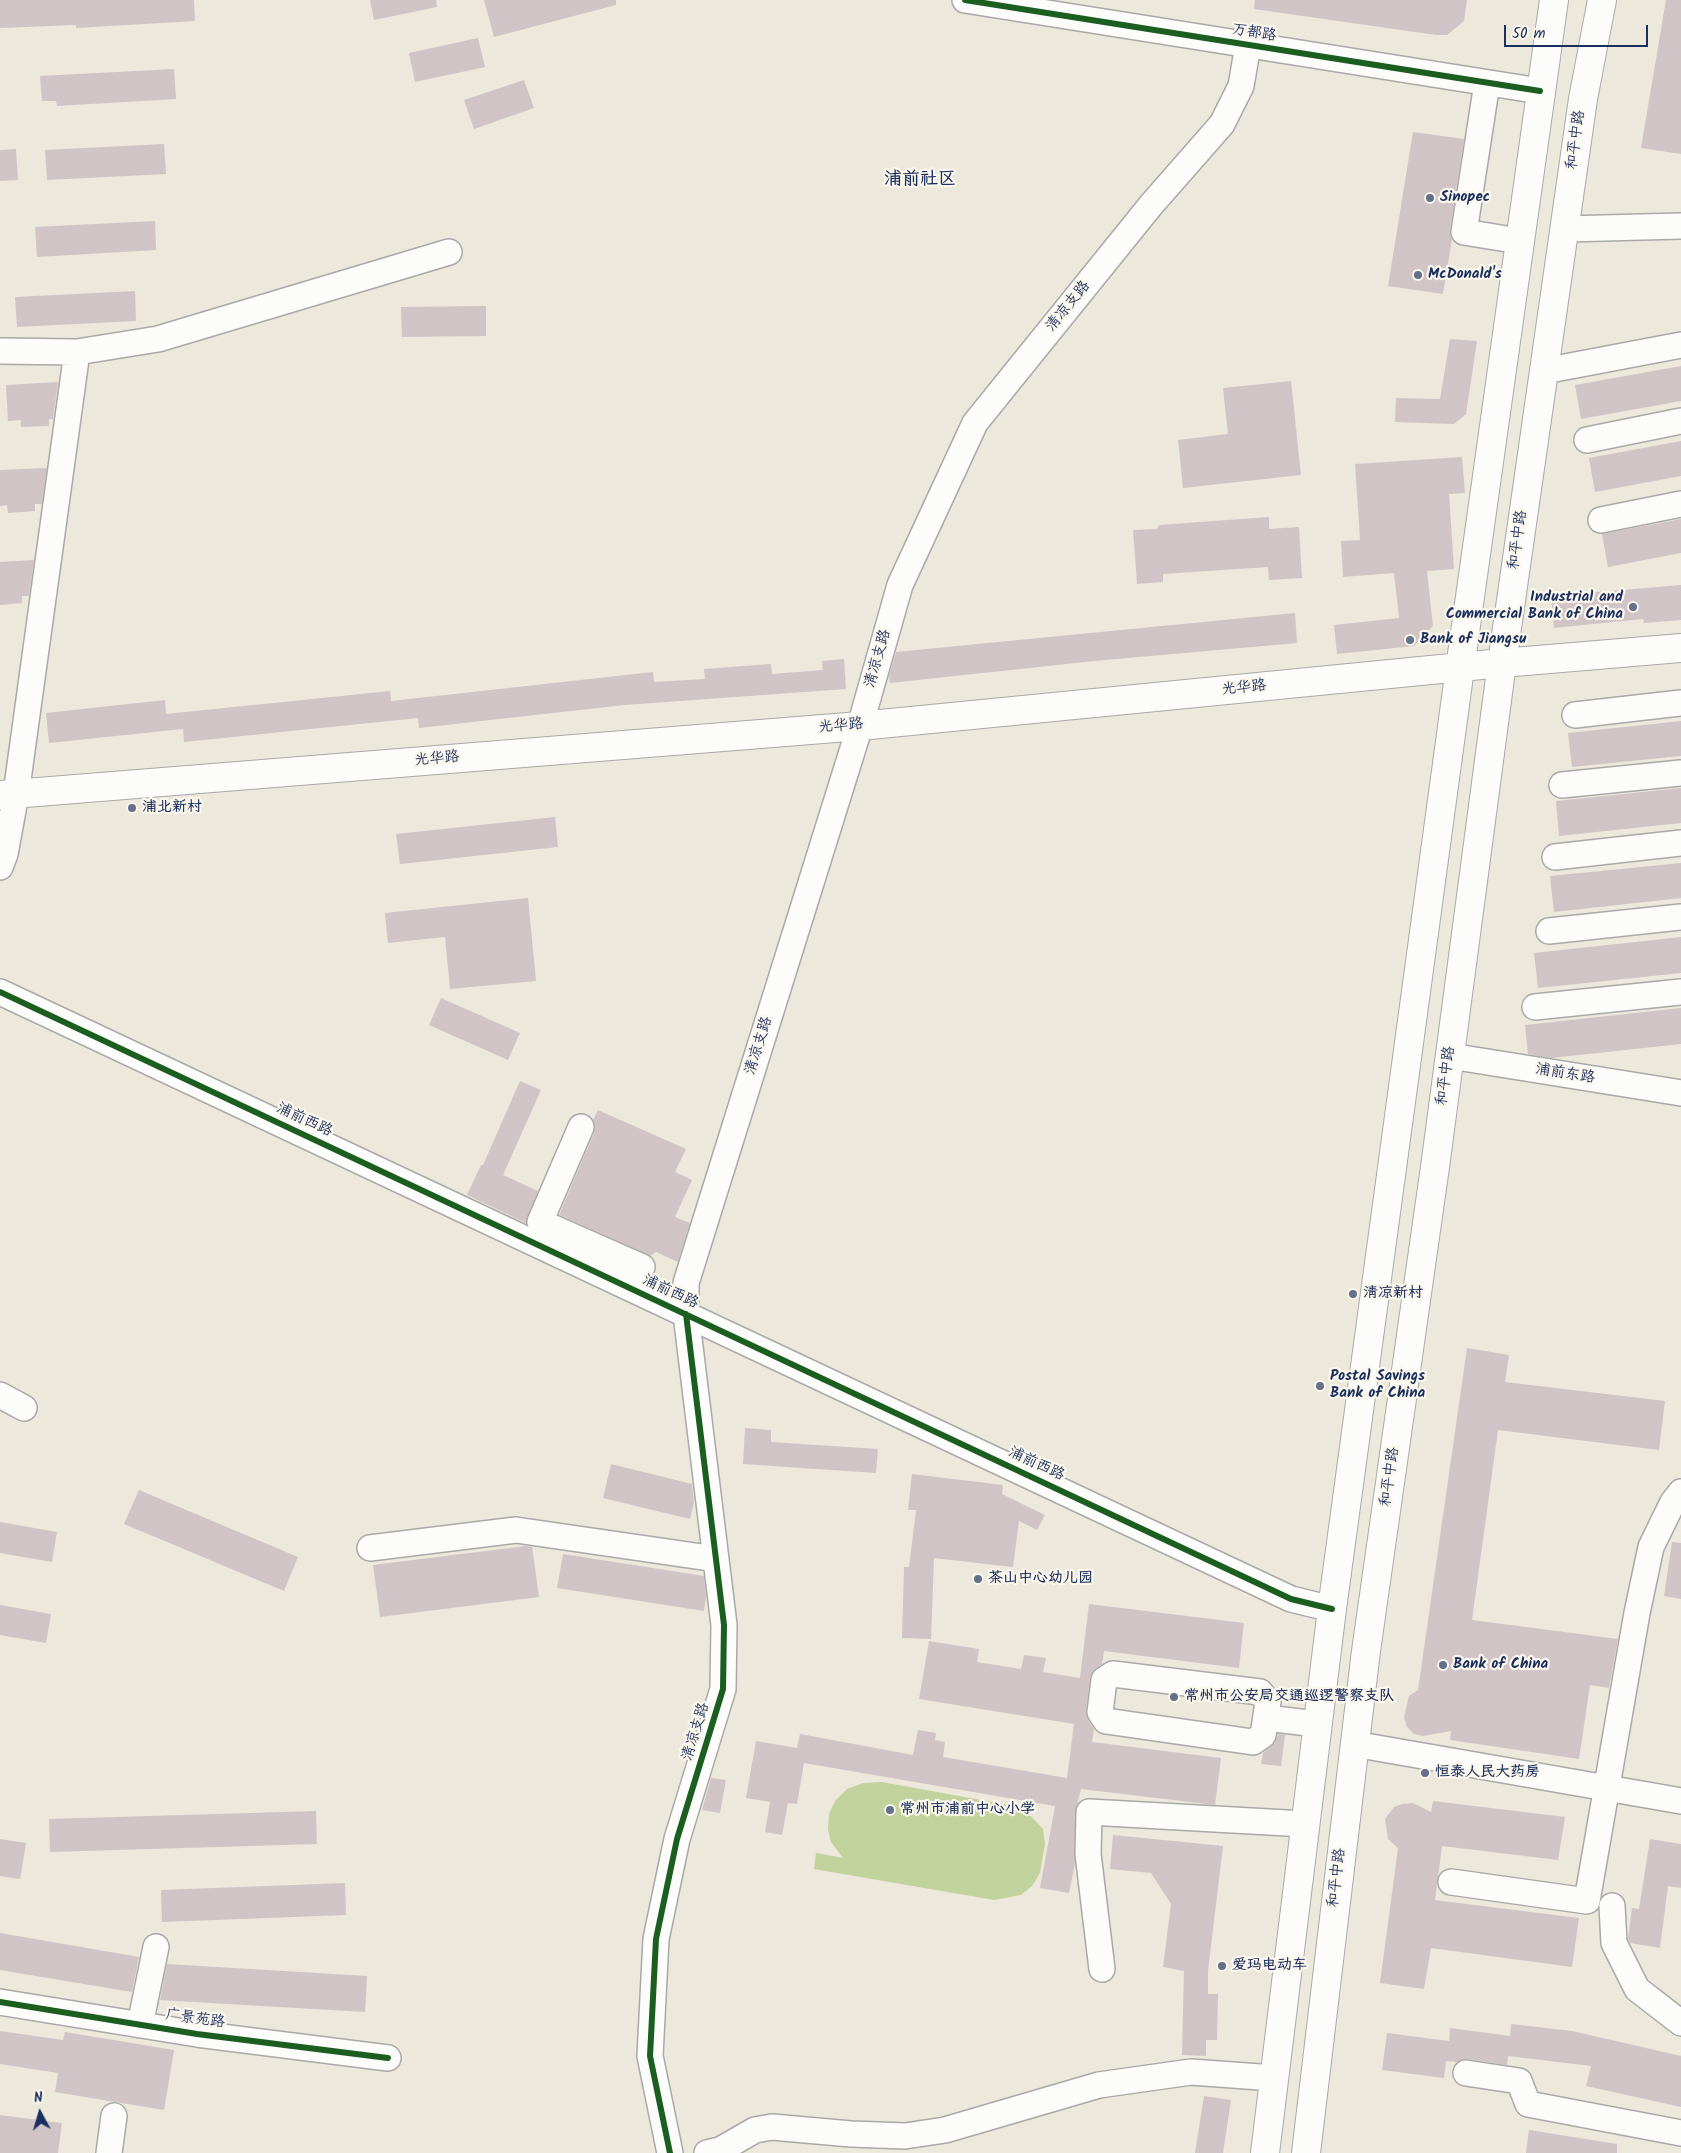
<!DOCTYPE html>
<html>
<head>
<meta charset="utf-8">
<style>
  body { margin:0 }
  #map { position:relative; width:1681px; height:2153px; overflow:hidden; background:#ece8dc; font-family:Kalam,sans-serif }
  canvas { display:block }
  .north { position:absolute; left:15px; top:2088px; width:50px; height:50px; -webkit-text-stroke:4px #fbf7ec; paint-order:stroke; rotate:354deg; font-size:14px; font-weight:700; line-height:20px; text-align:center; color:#1b2f5e }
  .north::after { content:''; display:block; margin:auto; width:18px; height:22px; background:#1b2f5e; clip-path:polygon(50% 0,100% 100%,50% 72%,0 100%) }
  .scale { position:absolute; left:1504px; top:25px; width:144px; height:22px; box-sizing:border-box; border:2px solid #1b2f5e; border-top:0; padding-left:6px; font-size:15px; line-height:18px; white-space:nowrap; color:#1b2f5e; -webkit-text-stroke:4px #fbf7ec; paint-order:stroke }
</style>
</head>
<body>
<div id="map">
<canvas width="1681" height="2153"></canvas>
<div class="north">N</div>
<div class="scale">50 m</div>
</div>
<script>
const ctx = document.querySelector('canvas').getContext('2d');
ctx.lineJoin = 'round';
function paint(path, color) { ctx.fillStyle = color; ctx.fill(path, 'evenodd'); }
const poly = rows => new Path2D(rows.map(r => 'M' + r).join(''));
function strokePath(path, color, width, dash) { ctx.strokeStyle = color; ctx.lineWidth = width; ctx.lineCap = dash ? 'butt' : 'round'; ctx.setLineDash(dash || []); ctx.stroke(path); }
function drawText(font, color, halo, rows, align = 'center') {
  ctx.font = font + ' Kalam,"LXGW WenKai TC",sans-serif'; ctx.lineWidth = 4.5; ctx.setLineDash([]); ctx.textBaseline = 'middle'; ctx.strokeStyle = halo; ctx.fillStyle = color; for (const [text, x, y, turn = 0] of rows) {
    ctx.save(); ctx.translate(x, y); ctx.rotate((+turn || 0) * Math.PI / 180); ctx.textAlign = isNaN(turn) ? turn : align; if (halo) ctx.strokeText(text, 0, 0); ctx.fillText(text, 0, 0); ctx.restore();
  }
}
paint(poly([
  [882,1782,1014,1806,1027,1812,1043,1829,1045,1844,1040,1873,1032,1886,1021,1895,994,1900,814,1869,816,1853,843,1858,831,1842,828,1830,829,1814,835,1801,847,1789,863,1783]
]), '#c1d29d');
paint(poly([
  [0,0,194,0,195,21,76,28,76,25,0,28],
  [370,0,436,0,437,7,374,20],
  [484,0,616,0,616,5,494,37],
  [1255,0,1467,0,1464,21,1447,35,1436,35,1254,9],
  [1666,0,1681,0,1681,154,1641,148],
  [478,38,485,67,415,82,409,53],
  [174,69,176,99,57,106,56,101,42,101,40,76],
  [524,80,534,108,474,129,464,100],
  [1413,132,1464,139,1450,230,1452,239,1443,294,1388,286],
  [164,144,166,174,47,180,45,150],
  [16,149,18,180,0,181,0,150],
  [155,221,156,250,37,257,35,227],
  [135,291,136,321,17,327,15,297],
  [486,306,486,336,402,337,401,307],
  [1450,339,1477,341,1466,414,1454,424,1395,422,1396,398,1440,399],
  [1681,366,1681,401,1581,419,1575,385],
  [1291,381,1301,475,1183,488,1178,440,1228,434,1223,388],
  [58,382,53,419,49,419,49,426,21,427,21,420,8,421,6,385],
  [1681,441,1681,476,1595,492,1589,458],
  [1462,457,1465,493,1449,494,1454,569,1427,571,1433,626,1414,646,1337,654,1334,625,1399,618,1394,573,1343,577,1341,541,1360,540,1355,464],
  [47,468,42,504,35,504,35,511,8,513,7,505,0,506,0,470],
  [1269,517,1269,529,1299,527,1302,578,1269,580,1268,567,1163,574,1163,582,1137,584,1133,530,1157,529,1159,525],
  [1681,519,1681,553,1608,567,1602,534],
  [34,560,29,596,22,596,22,603,0,605,0,562],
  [1681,585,1681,620,1644,623,1643,619,1554,628,1551,596],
  [1295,613,1297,643,1094,661,890,683,889,676,896,652],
  [844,659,846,689,624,705,419,728,418,718,184,742,183,729,49,743,46,713,165,700,166,714,390,691,391,701,653,672,654,682,705,679,704,669,771,664,772,674,823,670,822,661],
  [1681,721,1681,756,1572,767,1568,733],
  [1681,788,1681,823,1559,836,1556,801],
  [555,817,558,847,400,864,396,834],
  [1681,863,1681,898,1554,912,1550,876],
  [528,898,536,981,450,989,445,937,388,943,385,913],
  [1681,937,1681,973,1538,988,1534,953],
  [441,998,520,1033,508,1060,429,1025],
  [1681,1008,1681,1044,1551,1058,1528,1054,1525,1025],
  [520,1081,541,1090,503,1175,538,1191,526,1223,467,1195,481,1165,483,1165],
  [598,1110,686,1149,675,1172,692,1180,675,1217,690,1223,678,1262,656,1252,650,1256,559,1215,594,1133,595,1126,593,1120],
  [1467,1348,1509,1355,1505,1382,1665,1401,1659,1450,1498,1430,1472,1620,1618,1639,1609,1688,1590,1685,1579,1759,1450,1740,1451,1731,1423,1736,1414,1734,1407,1727,1404,1717,1409,1696,1418,1690],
  [745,1428,771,1430,771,1442,878,1449,876,1473,743,1464],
  [611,1464,692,1484,694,1502,690,1519,603,1498],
  [912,1474,1003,1485,1002,1494,1045,1515,1037,1530,1019,1521,1013,1567,934,1558,931,1639,902,1638,904,1567,909,1567,916,1510,908,1510],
  [139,1490,298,1557,284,1591,124,1524],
  [0,1522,57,1532,52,1562,0,1553],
  [1672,1542,1681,1543,1681,1599,1664,1596],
  [526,1546,532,1547,539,1597,380,1617,373,1565],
  [563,1554,704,1576,706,1597,704,1611,557,1588],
  [1089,1604,1244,1623,1239,1668,1104,1651,1102,1664,1092,1672,1090,1678,1086,1710,1088,1720,1094,1729,1092,1742,1221,1758,1215,1805,1081,1789,1075,1812,1075,1863,1069,1893,1040,1888,1055,1806,804,1763,797,1804,788,1803,782,1835,765,1832,770,1802,746,1798,756,1741,797,1748,800,1734,913,1755,918,1730,936,1733,935,1740,945,1742,943,1757,1067,1778,1074,1724,919,1699,929,1641,979,1649,977,1662,1021,1669,1024,1655,1046,1658,1043,1672,1080,1678],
  [0,1605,51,1614,46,1643,0,1635],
  [1278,1734,1285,1735,1281,1766,1261,1764,1263,1753,1275,1743],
  [711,1778,726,1780,720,1813,702,1810],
  [1433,1801,1565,1817,1558,1860,1442,1846,1435,1900,1579,1918,1572,1967,1431,1948,1424,1989,1380,1983,1398,1848,1388,1839,1385,1819,1394,1807,1402,1804,1413,1803,1431,1812],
  [316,1811,317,1844,50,1852,49,1819],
  [1113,1835,1223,1846,1208,1971,1208,1994,1218,1994,1217,2040,1206,2040,1206,2056,1182,2055,1184,1971,1163,1967,1171,1904,1151,1873,1110,1869],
  [0,1839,26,1843,20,1879,0,1876],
  [1650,1839,1681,1844,1681,1888,1668,1886,1660,1948,1630,1943,1628,1939,1632,1908,1639,1909],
  [345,1883,346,1915,162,1922,161,1890],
  [0,1933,139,1957,132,1992,0,1970],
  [167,1964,367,1976,365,2012,160,2000],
  [1511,2024,1572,2031,1681,2056,1681,2107,1586,2086,1591,2066,1508,2056,1507,2065,1468,2059,1457,2062,1446,2061,1444,2078,1382,2070,1387,2033,1449,2041,1450,2028,1510,2036],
  [0,2031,63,2040,65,2032,174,2050,164,2110,55,2092,58,2073,0,2064],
  [1204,2096,1231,2100,1223,2153,1195,2153],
  [0,2115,62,2123,58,2153,0,2153],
  [1529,2130,1617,2144,1617,2153,1526,2153]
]), '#d0c4c7');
const minor = poly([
  [965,0,1540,91],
  [1487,83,1464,232,1519,241],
  [1565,229,1681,226],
  [0,351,77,352,158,339,449,252],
  [1544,371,1681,345],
  [1587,440,1681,421],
  [1601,520,1681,504],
  [1575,715,1681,703],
  [1562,785,1681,773],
  [1555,857,1681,843],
  [0,867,5,854,16,794,77,352],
  [1549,931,1681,917],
  [0,992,1291,1599,1332,1609],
  [1535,1007,1681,992],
  [1450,1056,1681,1093],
  [581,1127,540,1222,642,1267,631,1288],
  [0,1395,24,1408],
  [370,1548,516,1530,716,1559],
  [1113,1674,1260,1692,1268,1702,1263,1735,1253,1742,1106,1721,1100,1712,1104,1680,1113,1674],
  [1266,1718,1317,1724],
  [1354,1744,1681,1801],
  [1451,1882,1587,1901,1637,1613,1651,1547,1673,1502,1681,1492],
  [1612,1906,1614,1943,1637,1989,1681,2023],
  [1102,1969,1088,1854,1089,1812,1305,1824],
  [0,2002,197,2034,388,2058],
  [140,2025,156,1947],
  [1466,2073,1519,2081,1528,2104,1681,2133],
  [109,2153,114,2116],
  [670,2153,650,2056,656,1939,677,1839,723,1689,724,1625,686,1314,686,1283,860,726,900,585,975,423,1151,205,1222,124,1241,86,1248,45],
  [707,2153,720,2150,755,2130,772,2127,851,2134,905,2136,945,2130,1099,2085,1191,2072,1274,2078]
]);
const major = poly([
  [0,795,860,726,1502,663,1681,648],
  [1265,2153,1332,1609,1460,668,1554,0],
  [1306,2153,1366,1651,1435,1167,1502,663,1583,99,1602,0]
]);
strokePath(minor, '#a8a9a8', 28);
strokePath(major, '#a8a9a8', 30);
strokePath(minor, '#fcfcfa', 25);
strokePath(major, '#fcfcfa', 28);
strokePath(poly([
  [965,0,1540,91],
  [0,992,1291,1599,1332,1609],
  [0,2002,197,2034,388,2058],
  [670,2153,650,2056,656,1939,677,1839,723,1689,724,1625,686,1314]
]), '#1b5e20', 6);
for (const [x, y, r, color] of [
  [1430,198,5,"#64708a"],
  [1418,275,5,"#64708a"],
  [1633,607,5,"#64708a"],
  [1410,640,5,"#64708a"],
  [132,808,5,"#64708a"],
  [1353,1294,5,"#64708a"],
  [1320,1386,5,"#64708a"],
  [978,1579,5,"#64708a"],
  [1443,1665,5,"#64708a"],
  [1174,1697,5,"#64708a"],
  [1425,1773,5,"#64708a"],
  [890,1810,5,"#64708a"],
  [1222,1966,5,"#64708a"]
]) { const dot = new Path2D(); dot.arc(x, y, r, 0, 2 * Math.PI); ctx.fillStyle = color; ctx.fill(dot); strokePath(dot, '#fbf7ec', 2); }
drawText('15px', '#1b2f5e', '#fbf7ec', [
  ["万都路",1254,34,9],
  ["和平中路",1577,140,-82],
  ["清凉支路",1069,307,-51],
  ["和平中路",1519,540,-82],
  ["清凉支路",879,659,-74],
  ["光华路",1244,689,-6],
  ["光华路",841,727,-5],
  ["光华路",437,760,-5],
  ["清凉支路",760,1046,-73],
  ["浦前东路",1565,1075,9],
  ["和平中路",1447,1076,-82],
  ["浦前西路",304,1121,25],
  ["浦前西路",670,1293,25],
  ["浦前西路",1036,1465,25],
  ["和平中路",1391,1477,-82],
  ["清凉支路",697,1732,-73],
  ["和平中路",1338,1878,-83],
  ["广景苑路",195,2020,8]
]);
drawText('bold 15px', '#1b2f5e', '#fbf7ec', [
  ["Sinopec",1440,198],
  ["McDonald's",1428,275],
  ["Industrial and",1623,598,"right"],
  ["Commercial Bank of China",1623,615,"right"],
  ["Bank of Jiangsu",1420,640],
  ["浦北新村",142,808],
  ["清凉新村",1363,1294],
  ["Postal Savings",1330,1377],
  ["Bank of China",1330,1394],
  ["茶山中心幼儿园",988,1579],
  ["Bank of China",1453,1665],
  ["常州市公安局交通巡逻警察支队",1184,1697],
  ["恒泰人民大药房",1435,1773],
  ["常州市浦前中心小学",900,1810],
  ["爱玛电动车",1232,1966]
], 'left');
drawText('bold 18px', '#1b2f5e', '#fbf7ec', [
  ["浦前社区",920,181]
]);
</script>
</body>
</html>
